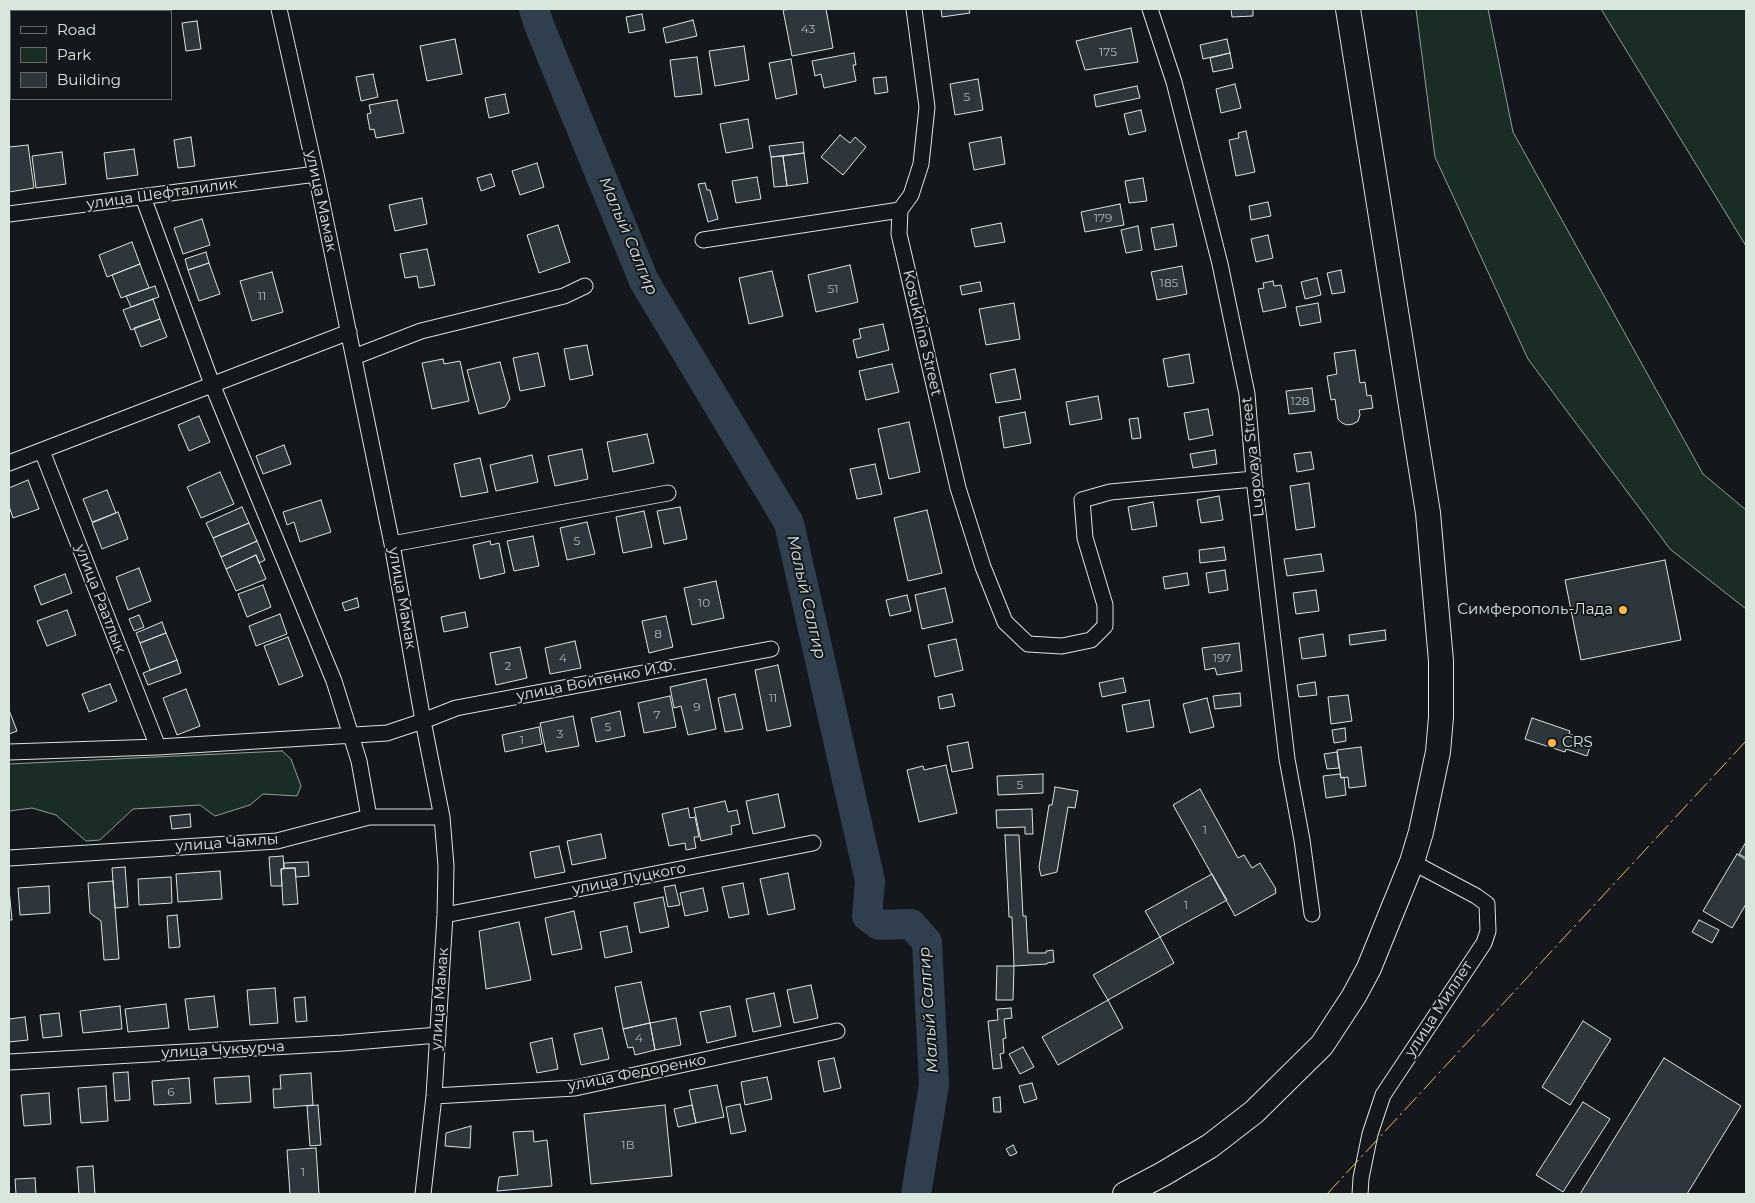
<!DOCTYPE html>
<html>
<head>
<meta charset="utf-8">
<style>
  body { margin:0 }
  #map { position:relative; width:1755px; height:1203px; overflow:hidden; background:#14181c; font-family:Montserrat,sans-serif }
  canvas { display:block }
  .frame { position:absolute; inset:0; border:10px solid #d8e6dc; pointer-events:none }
  .legend { position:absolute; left:10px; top:10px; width:162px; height:90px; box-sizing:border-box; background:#14181c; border:1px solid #626a69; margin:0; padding:6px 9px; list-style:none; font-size:15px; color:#d8e6dc }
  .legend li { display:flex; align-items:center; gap:10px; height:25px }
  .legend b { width:25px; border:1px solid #626a69 }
</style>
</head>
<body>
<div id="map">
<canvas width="1755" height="1203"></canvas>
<div class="frame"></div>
<ul class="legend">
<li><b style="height:6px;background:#14181c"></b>Road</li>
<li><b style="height:14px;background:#1a2d24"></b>Park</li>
<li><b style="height:14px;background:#2c363c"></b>Building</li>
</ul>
</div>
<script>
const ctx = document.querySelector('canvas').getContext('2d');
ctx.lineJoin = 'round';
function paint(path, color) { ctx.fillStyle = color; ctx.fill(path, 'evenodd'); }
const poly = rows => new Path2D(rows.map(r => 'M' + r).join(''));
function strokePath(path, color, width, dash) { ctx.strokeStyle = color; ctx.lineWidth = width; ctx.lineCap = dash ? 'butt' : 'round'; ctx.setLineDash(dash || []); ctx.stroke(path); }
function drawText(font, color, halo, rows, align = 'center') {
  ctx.font = font + ' Montserrat,sans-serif'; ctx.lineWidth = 4; ctx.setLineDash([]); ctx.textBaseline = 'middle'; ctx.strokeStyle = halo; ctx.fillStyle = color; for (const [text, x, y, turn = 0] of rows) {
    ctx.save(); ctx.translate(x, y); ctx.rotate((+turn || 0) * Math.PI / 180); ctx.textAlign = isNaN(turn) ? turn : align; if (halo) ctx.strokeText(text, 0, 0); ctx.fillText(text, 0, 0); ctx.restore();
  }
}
const green = poly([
  [1416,9,1488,9,1513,132,1703,474,1746,510,1746,609,1670,549,1528,359,1435,157,1416,9],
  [1602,9,1746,9,1746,246,1601,9,1602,9],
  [282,751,291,759,301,786,297,796,263,794,250,805,215,816,200,805,133,809,100,840,86,841,56,815,32,808,9,811,9,764,282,751]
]);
paint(green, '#1a2d24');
strokePath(green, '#939e99', 1);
strokePath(poly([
  [534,9,539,25,644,281,789,523,870,881,867,916,879,925,911,924,927,942,934,1085,916,1194]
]), '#2f3f4d', 30);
const building = poly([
  [792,9,826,9,833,48,792,56,783,10,792,9],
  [941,9,969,9,970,13,942,17,941,9],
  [1231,9,1253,9,1253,16,1232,17,1231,9],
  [642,14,645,30,629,33,626,17,642,14],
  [693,20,697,36,666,43,663,28,693,20],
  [197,21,201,49,186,51,182,23,197,21],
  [1131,28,1138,62,1085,70,1076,41,1131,28],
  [455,39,462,74,427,81,420,46,455,39],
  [1227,39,1230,53,1203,59,1200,45,1227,39],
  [744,46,749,80,715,86,709,51,744,46],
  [854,53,856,65,853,65,856,81,824,88,821,74,815,76,812,61,854,53],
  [1230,53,1233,68,1213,72,1210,58,1230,53],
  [697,57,702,94,675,97,670,60,697,57],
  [791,59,797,94,776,99,769,63,791,59],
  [373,74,378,97,361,101,356,77,373,74],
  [886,77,888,92,875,94,873,78,886,77],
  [978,79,983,110,955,115,950,84,978,79],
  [1235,84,1241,108,1221,113,1216,89,1235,84],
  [1137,86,1140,98,1096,107,1094,95,1137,86],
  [505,94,509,113,489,118,485,98,505,94],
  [397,100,404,133,376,138,374,129,370,130,367,114,371,113,369,105,397,100],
  [1141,110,1146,131,1129,135,1124,114,1141,110],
  [748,119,753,148,726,153,720,124,748,119],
  [1246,131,1255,172,1236,176,1229,140,1239,138,1238,133,1246,131],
  [840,135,850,143,855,137,866,147,843,175,821,157,840,135],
  [191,137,195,166,178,168,174,140,191,137],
  [1001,137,1005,164,974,170,969,143,1001,137],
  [803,142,804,153,771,157,769,146,803,142],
  [28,145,34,188,9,192,9,147,28,145],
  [134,149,138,175,107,179,104,153,134,149],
  [62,152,66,184,36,188,32,156,62,152],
  [804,153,808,183,787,186,783,156,804,153],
  [783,156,787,186,774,187,771,157,783,156],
  [537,163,544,187,520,195,512,171,537,163],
  [491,174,495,186,481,191,477,178,491,174],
  [757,177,761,199,736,203,732,181,757,177],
  [1143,178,1147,201,1129,203,1125,181,1143,178],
  [705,183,707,190,710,190,718,219,708,222,698,184,705,183],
  [422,198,427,224,395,231,389,205,422,198],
  [1268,202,1271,216,1251,220,1249,206,1268,202],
  [1120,204,1124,225,1085,232,1081,212,1120,204],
  [202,219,210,245,183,254,174,228,202,219],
  [1001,223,1005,242,975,247,971,229,1001,223],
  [1173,224,1177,246,1155,250,1151,228,1173,224],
  [558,225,570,262,539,273,527,235,558,225],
  [1138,226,1142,250,1126,253,1121,230,1138,226],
  [1268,235,1273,258,1256,262,1251,239,1268,235],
  [132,242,140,264,107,277,99,255,132,242],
  [427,249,435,285,419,288,417,276,405,278,400,254,427,249],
  [206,252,209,263,188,270,185,259,206,252],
  [209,263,220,294,199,301,188,270,209,263],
  [140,264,149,288,121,298,112,275,140,264],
  [850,265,858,302,816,312,808,275,850,265],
  [1182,266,1187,294,1157,300,1151,272,1182,266],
  [1341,270,1345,292,1332,294,1327,273,1341,270],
  [772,271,783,316,749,324,739,278,772,271],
  [272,272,283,312,252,321,240,281,272,272],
  [1317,278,1321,295,1305,299,1301,282,1317,278],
  [1273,281,1274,286,1281,285,1286,307,1263,312,1258,289,1264,288,1263,283,1273,281],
  [980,282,982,291,962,295,960,286,980,282],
  [155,286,159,297,131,307,126,296,155,286],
  [153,299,160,319,131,330,123,310,153,299],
  [1014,303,1020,339,986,345,979,309,1014,303],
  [1318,303,1321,322,1300,326,1296,307,1318,303],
  [160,319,167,337,141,347,134,328,160,319],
  [883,324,889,350,857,358,853,340,861,338,859,329,883,324],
  [587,345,593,375,570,380,564,349,587,345],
  [1355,350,1360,383,1365,382,1367,396,1371,395,1373,408,1359,410,1360,415,1358,421,1353,424,1347,425,1342,423,1338,419,1335,399,1331,400,1327,376,1337,374,1334,353,1355,350],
  [538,353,545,386,520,391,513,358,538,353],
  [1189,354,1194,383,1168,387,1163,359,1189,354],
  [443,359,444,364,460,361,469,401,432,409,422,363,443,359],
  [500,362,510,399,505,407,479,414,467,370,500,362],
  [892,364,899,392,866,400,859,371,892,364],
  [1015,369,1021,399,996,403,990,374,1015,369],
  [1312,388,1315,411,1289,414,1286,391,1312,388],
  [1098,396,1102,419,1070,425,1066,402,1098,396],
  [1208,409,1213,435,1189,440,1184,413,1208,409],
  [1025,412,1031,443,1004,448,999,417,1025,412],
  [199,416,210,442,189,451,178,425,199,416],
  [1138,418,1141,438,1132,439,1129,419,1138,418],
  [909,422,920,472,889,479,878,429,909,422],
  [647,434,654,463,613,472,607,442,647,434],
  [284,445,291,464,263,474,256,456,284,445],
  [582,449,588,479,555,486,548,456,582,449],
  [1215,450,1217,464,1193,468,1190,454,1215,450],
  [1311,452,1314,469,1297,472,1294,454,1311,452],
  [532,455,538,482,496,491,490,465,532,455],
  [480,458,488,492,461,497,454,464,480,458],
  [875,464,882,494,857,499,850,469,875,464],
  [220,472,234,504,201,518,187,487,220,472],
  [28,480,39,509,13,518,9,506,9,488,28,480],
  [1309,483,1315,527,1296,530,1290,486,1309,483],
  [107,490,116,513,92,522,83,499,107,490],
  [1219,496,1223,520,1201,523,1197,500,1219,496],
  [321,500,331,532,300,542,294,522,287,525,283,512,321,500],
  [1153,502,1157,526,1132,530,1128,507,1153,502],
  [242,507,249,523,213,538,206,523,242,507],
  [680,507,687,539,664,544,657,511,680,507],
  [927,510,942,573,908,581,894,518,927,510],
  [644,511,652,547,623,553,616,517,644,511],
  [118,512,128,539,102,549,92,523,118,512],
  [587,522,595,554,567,560,560,528,587,522],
  [249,523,257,541,221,557,213,538,249,523],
  [533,536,539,566,514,571,507,541,533,536],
  [257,541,265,560,259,563,256,555,226,569,221,557,257,541],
  [490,541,491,545,499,543,505,573,480,579,473,545,490,541],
  [1224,547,1226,560,1200,563,1199,550,1224,547],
  [1321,554,1324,571,1287,576,1284,559,1321,554],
  [256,555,266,579,236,591,226,569,256,555],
  [1665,560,1681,640,1581,660,1565,580,1665,560],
  [139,568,151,601,128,610,116,577,139,568],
  [1225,570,1228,590,1209,593,1206,573,1225,570],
  [1187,573,1189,585,1165,589,1163,577,1187,573],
  [65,574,72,593,41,605,34,586,65,574],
  [716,581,724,618,692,625,684,588,716,581],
  [263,585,271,607,247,617,238,594,263,585],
  [945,588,953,622,922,629,915,595,945,588],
  [1316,590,1319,611,1296,614,1293,593,1316,590],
  [907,595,911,611,890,616,886,600,907,595],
  [357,598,359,607,345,611,342,603,357,598],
  [67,610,76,635,47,646,37,621,67,610],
  [465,612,468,627,444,632,441,617,465,612],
  [280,614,287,634,256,646,249,626,280,614],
  [139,615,144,627,134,631,129,619,139,615],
  [666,616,673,647,649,653,642,621,666,616],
  [162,622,166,633,140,643,136,633,162,622],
  [1385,630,1386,640,1350,645,1349,635,1385,630],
  [166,633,177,660,150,670,140,643,166,633],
  [1323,634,1326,656,1302,659,1299,638,1323,634],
  [288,637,303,676,279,685,264,646,288,637],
  [956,639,963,670,935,677,928,645,956,639],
  [575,641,581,668,550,674,545,648,575,641],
  [1239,643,1242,671,1217,675,1215,668,1205,670,1202,648,1239,643],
  [520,647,527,678,496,685,490,653,520,647],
  [177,660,181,673,148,685,143,673,177,660],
  [778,665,791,726,767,731,755,670,778,665],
  [1123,678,1126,692,1102,697,1099,683,1123,678],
  [706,679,716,729,688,735,681,706,674,708,670,687,706,679],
  [1315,682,1317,695,1299,697,1297,685,1315,682],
  [110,684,117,701,89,712,82,694,110,684],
  [186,689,200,726,177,735,163,698,186,689],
  [1240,693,1241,706,1215,709,1213,696,1240,693],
  [735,694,743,729,725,732,718,698,735,694],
  [952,694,955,706,940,709,938,697,952,694],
  [1348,695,1352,721,1331,724,1328,697,1348,695],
  [670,696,676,727,644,733,638,703,670,696],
  [1207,698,1214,727,1190,733,1183,704,1207,698],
  [1149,700,1154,727,1127,732,1122,705,1149,700],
  [9,710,17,731,9,734,9,710],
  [620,711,625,736,596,742,591,718,620,711],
  [573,716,579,746,546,752,540,723,573,716],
  [1532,718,1570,731,1569,734,1592,741,1587,756,1566,749,1565,752,1525,739,1532,718],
  [539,727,542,744,505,752,502,735,539,727],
  [1345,728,1346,741,1334,743,1332,730,1345,728],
  [968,742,973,768,952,772,947,746,968,742],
  [1361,747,1366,786,1349,788,1348,777,1341,778,1337,750,1361,747],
  [1337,752,1339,768,1327,769,1324,754,1337,752],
  [946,765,957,813,919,822,907,770,923,766,924,770,946,765],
  [1043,774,1043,793,998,795,997,776,1043,774],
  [1340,774,1341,778,1344,777,1346,795,1326,798,1323,776,1340,774],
  [1055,787,1078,791,1075,808,1068,807,1057,872,1041,876,1039,867,1049,805,1052,805,1055,787],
  [1200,789,1238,858,1244,855,1252,868,1260,863,1276,889,1275,889,1276,893,1235,916,1173,805,1200,789],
  [778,794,785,827,753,834,746,801,778,794],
  [725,801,728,812,737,810,740,824,731,826,732,834,701,841,694,808,725,801],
  [688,808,690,818,695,817,699,837,694,837,696,848,686,850,685,843,669,846,662,814,688,808],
  [1032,809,1033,834,1025,834,1025,827,997,828,996,810,1032,809],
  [190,814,191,827,172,829,170,816,190,814],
  [601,834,606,858,572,865,567,841,601,834],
  [1005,835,1019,835,1023,916,1026,916,1028,953,1046,953,1046,951,1053,950,1054,962,1047,963,1047,964,1014,966,1012,917,1009,917,1005,835],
  [1746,842,1746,858,1739,854,1746,842],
  [559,846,565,872,535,878,530,852,559,846],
  [1737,854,1746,860,1746,904,1732,928,1703,911,1737,854],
  [283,856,284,868,281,869,282,886,271,886,269,857,283,856],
  [308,862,309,876,296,877,295,868,284,868,284,863,308,862],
  [125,867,128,907,115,908,112,868,125,867],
  [295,868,298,904,283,905,281,869,295,868],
  [220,871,222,899,178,902,176,874,220,871],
  [788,873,795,909,768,915,760,879,788,873],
  [1212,874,1227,900,1160,937,1145,911,1212,874],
  [171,877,172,903,139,905,138,879,171,877],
  [113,881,119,959,104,960,101,921,90,913,88,883,113,881],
  [743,883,749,914,729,918,722,887,743,883],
  [675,885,680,905,668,907,664,887,675,885],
  [49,886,50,913,20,915,18,888,49,886],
  [703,888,708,911,685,916,680,893,703,888],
  [9,889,12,920,9,920,9,889],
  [663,897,669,927,640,933,634,903,663,897],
  [574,911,582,949,552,955,545,918,574,911],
  [177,915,180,947,169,948,167,916,177,915],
  [1699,920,1719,930,1712,943,1692,932,1699,920],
  [519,922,531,980,486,989,479,931,519,922],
  [627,926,632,952,605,958,600,932,627,926],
  [1160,937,1174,963,1108,1000,1093,975,1160,937],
  [997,966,1014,966,1013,1000,996,1000,997,966],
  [641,982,650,1023,623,1029,615,987,641,982],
  [811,985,818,1018,794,1023,787,990,811,985],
  [275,988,278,1023,250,1025,247,990,275,988],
  [774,993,781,1026,753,1032,746,999,774,993],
  [214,996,218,1027,189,1030,185,999,214,996],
  [305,997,307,1021,296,1022,294,998,305,997],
  [1108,1000,1123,1028,1058,1065,1042,1037,1108,1000],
  [166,1004,169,1028,128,1032,125,1009,166,1004],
  [120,1006,122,1029,83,1033,80,1011,120,1006],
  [730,1006,736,1036,707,1043,700,1012,730,1006],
  [1011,1008,1012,1018,1004,1019,1006,1038,1003,1039,1004,1053,1000,1054,1002,1068,993,1069,988,1021,998,1020,997,1009,1011,1008],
  [59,1013,62,1036,43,1038,40,1015,59,1013],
  [25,1017,28,1040,9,1042,9,1019,25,1017],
  [676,1018,681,1045,655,1050,650,1023,676,1018],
  [1583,1021,1611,1039,1570,1105,1542,1087,1583,1021],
  [650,1023,655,1050,635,1055,633,1047,628,1048,623,1029,650,1023],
  [602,1028,609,1059,581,1065,574,1034,602,1028],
  [552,1038,558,1069,537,1073,530,1043,552,1038],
  [1023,1047,1034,1067,1020,1074,1009,1054,1023,1047],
  [834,1058,841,1088,824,1092,818,1061,834,1058],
  [1664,1058,1741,1106,1687,1194,1580,1194,1664,1058],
  [128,1072,130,1100,115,1101,113,1073,128,1072],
  [311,1073,313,1105,274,1108,273,1089,281,1089,280,1075,311,1073],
  [249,1076,251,1102,216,1104,214,1078,249,1076],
  [767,1077,772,1099,745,1105,741,1082,767,1077],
  [189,1078,191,1103,154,1105,152,1081,189,1078],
  [1032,1083,1037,1099,1024,1103,1019,1086,1032,1083],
  [717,1085,724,1117,696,1123,689,1090,717,1085],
  [106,1086,108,1121,81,1123,78,1088,106,1086],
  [49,1093,51,1124,24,1126,21,1095,49,1093],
  [1000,1097,1001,1112,994,1112,993,1098,1000,1097],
  [1583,1102,1610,1119,1563,1192,1536,1175,1583,1102],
  [740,1104,746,1131,731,1134,726,1107,740,1104],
  [318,1105,321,1145,310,1146,307,1106,318,1105],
  [665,1105,672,1176,591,1184,584,1114,665,1105],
  [692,1105,696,1123,678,1127,674,1109,692,1105],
  [471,1126,470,1148,445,1146,446,1133,471,1126],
  [533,1131,534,1142,547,1140,552,1186,497,1191,499,1177,518,1175,513,1132,533,1131],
  [1013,1145,1017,1153,1010,1156,1006,1149,1013,1145],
  [316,1148,319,1194,290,1194,287,1150,316,1148],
  [93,1166,95,1194,79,1194,77,1167,93,1166],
  [35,1178,36,1194,16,1194,15,1179,35,1178]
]);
paint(building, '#2c363c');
strokePath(building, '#d8e6dc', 1);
const minor = poly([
  [279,9,316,174,392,544,423,721,442,817,446,866,445,915,434,1096,423,1194],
  [914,9,927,107,921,164,911,195,900,210,899,234,958,488,983,567,1005,622,1028,644,1062,646,1091,640,1105,626,1105,605,1085,538,1082,500,1110,492,1254,479],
  [1150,9,1174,82,1220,264,1247,394,1254,479,1287,759,1302,840,1312,914],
  [23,11,47,9],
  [9,13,11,13],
  [143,197,212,384,334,681,359,761,369,817],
  [9,214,316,174],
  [703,240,900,210],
  [354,357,421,331,564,296,585,286],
  [42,451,158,747],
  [9,463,349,332],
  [392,544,668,493],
  [9,752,158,747,387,733,423,721,456,708,771,649],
  [9,858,277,841,369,817,442,817],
  [445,915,813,843],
  [9,1062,343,1043,438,1035],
  [434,1096,575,1088,837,1031],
  [1360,1194,1361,1178,1370,1134,1383,1095,1484,943,1488,931,1487,904,1476,896,1412,862]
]);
const primary = poly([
  [1125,1194,1163,1174,1210,1146,1254,1112,1322,1045,1354,996,1369,968,1412,862,1421,832,1438,752,1441,717,1441,661,1428,513,1348,9]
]);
strokePath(minor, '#d8e6dc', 17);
strokePath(primary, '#d8e6dc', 26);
strokePath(minor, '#14181c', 15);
strokePath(primary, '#14181c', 24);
strokePath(poly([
  [1327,1194,1746,741]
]), '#ffb74d', 1, [18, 4, 2.5, 4]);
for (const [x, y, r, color] of [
  [1623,610,5,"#ffb74d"],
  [1552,743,5,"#ffb74d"]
]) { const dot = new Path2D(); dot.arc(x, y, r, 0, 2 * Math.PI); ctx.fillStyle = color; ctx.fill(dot); strokePath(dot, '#14181c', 2); }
drawText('12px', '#adbab4', null, [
  ["43",808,29],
  ["175",1108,52],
  ["5",967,97],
  ["179",1103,218],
  ["185",1169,283],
  ["51",833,289],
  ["11",262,296],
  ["128",1300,401],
  ["5",577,541],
  ["10",704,603],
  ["8",658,634],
  ["4",563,658],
  ["197",1222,658],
  ["2",508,666],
  ["11",773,698],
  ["9",697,707],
  ["7",657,715],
  ["5",608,727],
  ["3",560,734],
  ["1",522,740],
  ["5",1020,785],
  ["1",1205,830],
  ["1",1186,905],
  ["4",639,1038],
  ["6",171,1092],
  ["1В",628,1145],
  ["1",303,1172]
]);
drawText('15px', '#d8e6dc', '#14181c', [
  ["улица Шефталилик",162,194,-8],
  ["улица Мамак",321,201,78],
  ["Kosukhina Street",922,333,77],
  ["Lugovaya Street",1253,457,-96],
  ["улица Мамак",402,598,80],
  ["улица Раатлык",100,599,69],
  ["улица Войтенко И.Ф.",596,681,-11],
  ["улица Чамлы",227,843,-4],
  ["улица Луцкого",629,879,-11],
  ["улица Мамак",440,999,-86],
  ["улица Миллет",1439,1009,-57],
  ["улица Чукъурча",223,1050,-3],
  ["улица Федоренко",637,1073,-11]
]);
drawText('15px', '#d8e6dc', '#14181c', [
  ["Симферополь-Лада",1613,610],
  ["CRS",1562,743,"left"]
], 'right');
drawText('italic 16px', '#d8e6dc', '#14181c', [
  ["Малый Салгир",628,236,67],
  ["Малый Салгир",806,597,77],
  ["Малый Салгир",929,1010,-94]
]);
</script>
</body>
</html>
